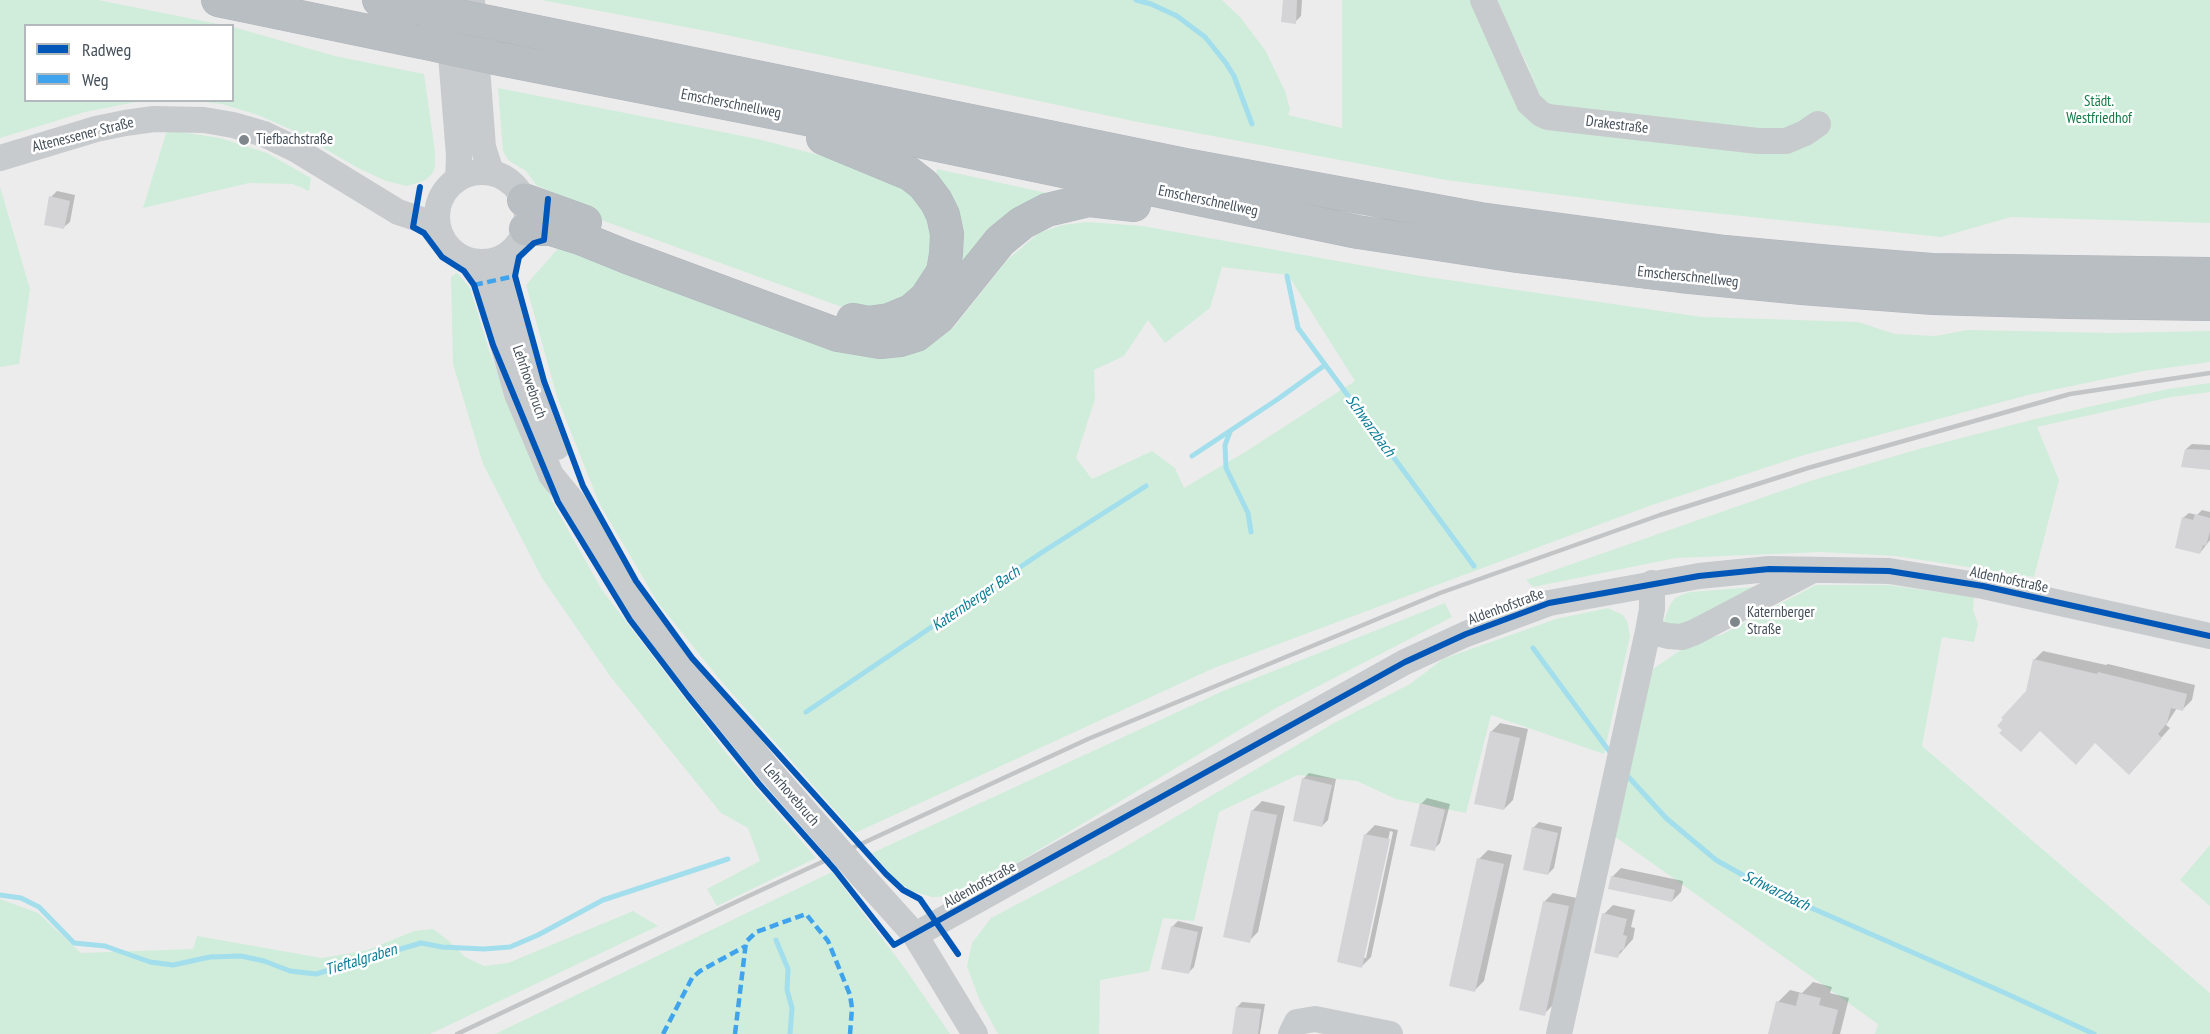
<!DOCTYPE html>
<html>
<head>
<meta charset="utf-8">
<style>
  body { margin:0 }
  #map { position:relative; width:2210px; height:1034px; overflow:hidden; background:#edecec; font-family:"PT Sans Narrow",sans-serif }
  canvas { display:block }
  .legend { position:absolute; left:24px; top:24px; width:210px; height:78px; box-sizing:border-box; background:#fff; border:2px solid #b4b9bd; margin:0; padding:8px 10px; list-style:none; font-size:18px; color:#444f59 }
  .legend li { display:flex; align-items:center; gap:12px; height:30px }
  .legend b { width:30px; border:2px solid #b4b9bd }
</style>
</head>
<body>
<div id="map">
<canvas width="2210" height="1034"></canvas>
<ul class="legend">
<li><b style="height:8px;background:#0057b8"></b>Radweg</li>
<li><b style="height:8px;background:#3fa4ed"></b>Weg</li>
</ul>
</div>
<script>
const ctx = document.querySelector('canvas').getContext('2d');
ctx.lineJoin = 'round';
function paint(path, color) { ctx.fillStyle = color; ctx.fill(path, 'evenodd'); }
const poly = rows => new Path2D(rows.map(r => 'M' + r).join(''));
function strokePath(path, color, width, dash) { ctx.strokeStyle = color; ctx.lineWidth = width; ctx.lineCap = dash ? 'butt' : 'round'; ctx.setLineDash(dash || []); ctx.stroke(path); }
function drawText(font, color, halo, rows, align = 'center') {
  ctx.font = font + ' "PT Sans Narrow",sans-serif'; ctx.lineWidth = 5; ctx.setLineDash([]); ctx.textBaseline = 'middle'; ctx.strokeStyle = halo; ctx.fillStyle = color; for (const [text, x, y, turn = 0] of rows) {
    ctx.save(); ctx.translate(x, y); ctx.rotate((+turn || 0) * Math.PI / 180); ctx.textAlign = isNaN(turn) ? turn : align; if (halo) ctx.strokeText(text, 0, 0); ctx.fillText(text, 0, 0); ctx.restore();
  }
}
paint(poly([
  [0,0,98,0,223,25,26,26,26,100,141,101,85,112,0,138],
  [541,0,1222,0,1240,17,1265,50,1285,91,1290,109,1288,115,1342,128,1342,0,1490,0,1540,89,1494,0,2210,0,2210,223,2011,217,1941,237,1638,205,1446,180,1133,121,712,32],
  [233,27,335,56,424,74,435,152,435,167,432,174,424,181,407,186,386,181,358,168,292,130,258,115,222,104,194,101,232,100],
  [498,88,758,139,860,166,914,194,935,229,932,271,905,304,856,312,557,204,559,195,536,185,526,171,508,160,503,151],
  [167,130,220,138,267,153,311,178,309,191,293,184,249,183,143,208],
  [937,169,1056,195,953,287,936,179],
  [0,187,30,289,19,364,0,367],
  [1087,222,1142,226,1421,276,1702,317,1858,322,1895,334,1936,336,1967,330,2111,333,2210,331,2210,362,2144,371,2028,395,1804,455,1649,506,1214,668,855,833,721,681,658,603,599,503,557,397,526,285,561,245,869,357,889,357,915,350,936,341,953,328,1007,260,1039,233,1062,225],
  [1222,267,1288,275,1355,381,1245,452,1184,488,1175,468,1152,451,1092,479,1076,458,1095,399,1094,370,1124,356,1148,320,1165,343,1210,308],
  [457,273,470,288,489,350,515,418,553,503,602,590,727,754,816,858,717,906,707,889,760,861,748,828,721,813,610,676,542,578,483,464,453,364,451,277],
  [2210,383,2210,392,2171,397,2037,427,2059,480,2034,577,1895,556,1821,552,1676,558,1533,587,1526,580,1810,481,1919,449,2035,419,2168,389],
  [1816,585,1888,585,1974,597,1973,610,1978,624,1974,642,1942,637,1922,746,2210,993,2210,1034,1875,1034,1878,1024,1614,836,1650,671,1691,643,1721,635],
  [1766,586,1688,625,1667,624,1664,620,1670,605,1675,598,1684,594,1691,592],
  [1445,603,1452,617,1278,707,1010,867,953,896,932,897,911,891,894,878,872,853,1223,691],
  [1608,608,1623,615,1627,621,1630,636,1604,754,1491,715,1466,813,1396,799,1357,781,1298,775,1219,812,1194,921,1163,918,1149,971,1100,980,1099,1034,998,1034,979,999,967,966,972,943,991,918,1113,854,1334,723,1410,684,1443,659,1556,619],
  [2210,845,2210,906,2180,880],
  [832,872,906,970,950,1034,495,1034],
  [0,899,38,913,81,953,193,949,197,936,322,958,368,950,414,931,433,929,449,941,465,957,484,966,508,963,633,911,658,926,430,1034,0,1034]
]), '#cfedda');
paint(poly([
  [1284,0,1302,0,1301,16,1295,22],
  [57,191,75,195,70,222,64,227,51,197],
  [2192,444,2210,445,2210,468,2186,449],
  [2202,510,2210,512,2210,540,2200,553,2183,518,2189,513,2197,515],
  [2043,651,2106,665,2108,664,2195,685,2192,700,2183,709,2177,708,2166,725,2170,728,2138,764,2028,692,2034,660],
  [1500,723,1528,729,1513,800,1504,809,1491,732],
  [1309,773,1336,779,1328,820,1322,826,1303,779],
  [1427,798,1450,804,1440,843,1434,849,1421,804],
  [1262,801,1285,806,1258,932,1249,941,1225,936,1253,810],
  [1539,822,1562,827,1554,868,1548,874,1533,828],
  [1375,825,1398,830,1371,957,1362,966,1338,961,1366,834],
  [1390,831,1393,832,1366,958,1363,958],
  [1488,850,1512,855,1484,981,1475,990,1479,859],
  [1621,868,1683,881,1681,892,1672,901,1612,877],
  [1553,893,1577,898,1553,1005,1544,1014,1544,902],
  [1613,905,1635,910,1631,927,1635,928,1633,939,1618,956,1604,914],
  [1178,921,1203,927,1194,967,1188,973,1172,927],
  [1813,982,1832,987,1830,993,1849,998,1840,1034,1770,1034,1778,1002,1790,990,1802,993],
  [1242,1002,1265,1004,1260,1034,1234,1034,1237,1007]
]), '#0003');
strokePath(poly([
  [1136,0,1151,4,1177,16,1205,37,1226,63,1234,76,1252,124],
  [1287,276,1298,328,1474,566],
  [1230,432,1225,445,1226,468,1248,513,1251,532],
  [1192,456,1278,399,1325,365],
  [1533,648,1612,755],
  [806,712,1041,553,1146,486],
  [1624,772,1666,818,1716,860,1766,888,2005,993,2094,1034],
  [0,895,21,898,39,907,74,943,105,946,150,962,173,965,210,957,241,956,264,961,290,971,316,974,421,943,442,947,484,949,510,947,538,935,603,900,728,859],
  [776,940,788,969,787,990,792,1008,790,1034]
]), '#a3deec', 5);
paint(poly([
  [1283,0,1297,0,1296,24,1281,22],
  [49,196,70,201,64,229,44,225],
  [2185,449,2210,450,2210,470,2181,467],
  [2195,514,2210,518,2210,531,2206,546,2203,545,2200,554,2175,548,2182,517,2193,520],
  [2033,659,2097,674,2098,672,2187,694,2183,711,2171,708,2167,723,2158,734,2162,738,2129,775,2095,743,2076,765,2040,731,2021,752,1999,733,2002,730,1997,726,2003,719,2001,718,2026,691],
  [1490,731,1520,738,1504,810,1474,804],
  [1302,778,1332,785,1322,827,1293,821],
  [1420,803,1445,810,1435,851,1410,846],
  [1251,810,1277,815,1250,943,1223,937],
  [1532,827,1558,833,1548,875,1523,870],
  [1364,834,1390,839,1362,968,1337,962],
  [1477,858,1504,864,1475,992,1449,986],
  [1611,876,1675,890,1672,902,1608,889],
  [1543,901,1569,906,1545,1016,1519,1010],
  [1602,913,1627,919,1623,935,1627,936,1624,949,1620,951,1618,958,1594,953],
  [1171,926,1198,932,1189,974,1161,969],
  [1799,993,1821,998,1819,1005,1838,1010,1832,1034,1768,1034,1776,1001,1796,1006],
  [1236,1007,1261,1009,1258,1034,1232,1034]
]), '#d4d4d7');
const highway = poly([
  [218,0,421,42],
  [379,0,419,8],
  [493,23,1185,165,1480,219,1725,252,1831,262,1932,270,2210,274],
  [495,58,899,137,1358,232,1517,256,1680,276,1802,288,1933,298,2067,302,2210,304],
  [823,138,910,174,924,185,936,201,943,215,947,234,946,254,943,272,926,298,911,311,889,320,868,323,853,320],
  [524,200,585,222],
  [526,229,551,229,580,238,627,257,838,335,880,342,900,340,916,335,939,317,1000,241,1022,223,1047,210,1089,200,1134,205]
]);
strokePath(highway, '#b1b6bc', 34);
strokePath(poly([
  [472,0,483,147,491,172],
  [1483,0,1529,103,1541,114,1548,117,1758,141,1786,141,1805,133,1818,124],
  [449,30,459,156,458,179],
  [0,158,96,129,125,123,154,119,204,120,233,125,264,134,295,149,398,212,437,225],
  '437 217a45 45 0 1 1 90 0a45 45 0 1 1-90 0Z',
  [502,259,511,305,534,384,557,447],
  [477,263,493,309,517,394,551,475,573,502,633,602,769,770,833,843],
  [1648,631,1668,636,1682,637,1695,632,1813,570],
  [861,875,915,935,975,1034],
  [915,935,1405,662,1466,634,1549,603,1699,576,1769,569,1889,571,1983,586,2210,636],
  [1291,1034,1297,1022,1315,1019,1390,1034],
  [1559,1034,1648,631,1652,609,1652,583]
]), '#c8cbcd', 26);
strokePath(highway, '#b9bec3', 33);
strokePath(poly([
  [457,1034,742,899,1088,739,1440,593,1660,515,1808,468,2070,394,2210,373]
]), '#c2c4c6', 4.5);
const highwayBridge = poly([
  [419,8,493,23],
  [421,42,495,58]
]);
strokePath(highwayBridge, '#b1b6bc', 34, []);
strokePath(poly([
  [833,843,861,875]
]), '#c8cbcd', 26);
strokePath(highwayBridge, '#b9bec3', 33);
strokePath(poly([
  [474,285,515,276],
  [663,1034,692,978,700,971,744,947],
  [735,1034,746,942,756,932,806,914,828,941,850,995,852,1008,850,1034]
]), '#3fa4ed', 4.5, [9, 4.5]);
strokePath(poly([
  [420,187,413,227,424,233,442,257,464,271,474,285,493,345,558,502,630,620,688,696,759,784,835,870,894,945,1405,662,1466,634,1549,603,1699,576,1769,569,1889,571,1983,586,2210,636],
  [548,199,544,240,534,243,519,257,515,276,544,381,583,486,636,581,692,658,886,874,903,890,920,899,958,954]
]), '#0057b8', 6);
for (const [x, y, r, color] of [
  [244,140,6,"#7f868c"],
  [1735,622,6,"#7f868c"]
]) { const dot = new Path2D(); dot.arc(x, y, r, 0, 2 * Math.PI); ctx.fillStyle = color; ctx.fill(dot); strokePath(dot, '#fff', 2); }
drawText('15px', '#157a45', '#fff', [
  ["Städt.",2099,102],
  ["Westfriedhof",2099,119]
]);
drawText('15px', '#444f59', '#fff', [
  ["Emscherschnellweg",731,104,11],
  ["Drakestraße",1617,125,7],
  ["Altenessener Straße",83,135,-14],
  ["Emscherschnellweg",1208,201,12],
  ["Emscherschnellweg",1688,277,6],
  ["Lehrhovebruch",529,382,71],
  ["Aldenhofstraße",2009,580,12],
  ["Aldenhofstraße",1506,607,-20],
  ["Lehrhovebruch",791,795,49],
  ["Aldenhofstraße",980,885,-29]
]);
drawText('15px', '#444f59', '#fff', [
  ["Tiefbachstraße",256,140],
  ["Katernberger",1747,613],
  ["Straße",1747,630]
], 'left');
drawText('italic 16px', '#0b7c96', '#fff', [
  ["Schwarzbach",1370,426,54],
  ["Katernberger Bach",976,599,-34],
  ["Schwarzbach",1776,891,26],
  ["Tieftalgraben",361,960,-17]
]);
</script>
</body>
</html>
